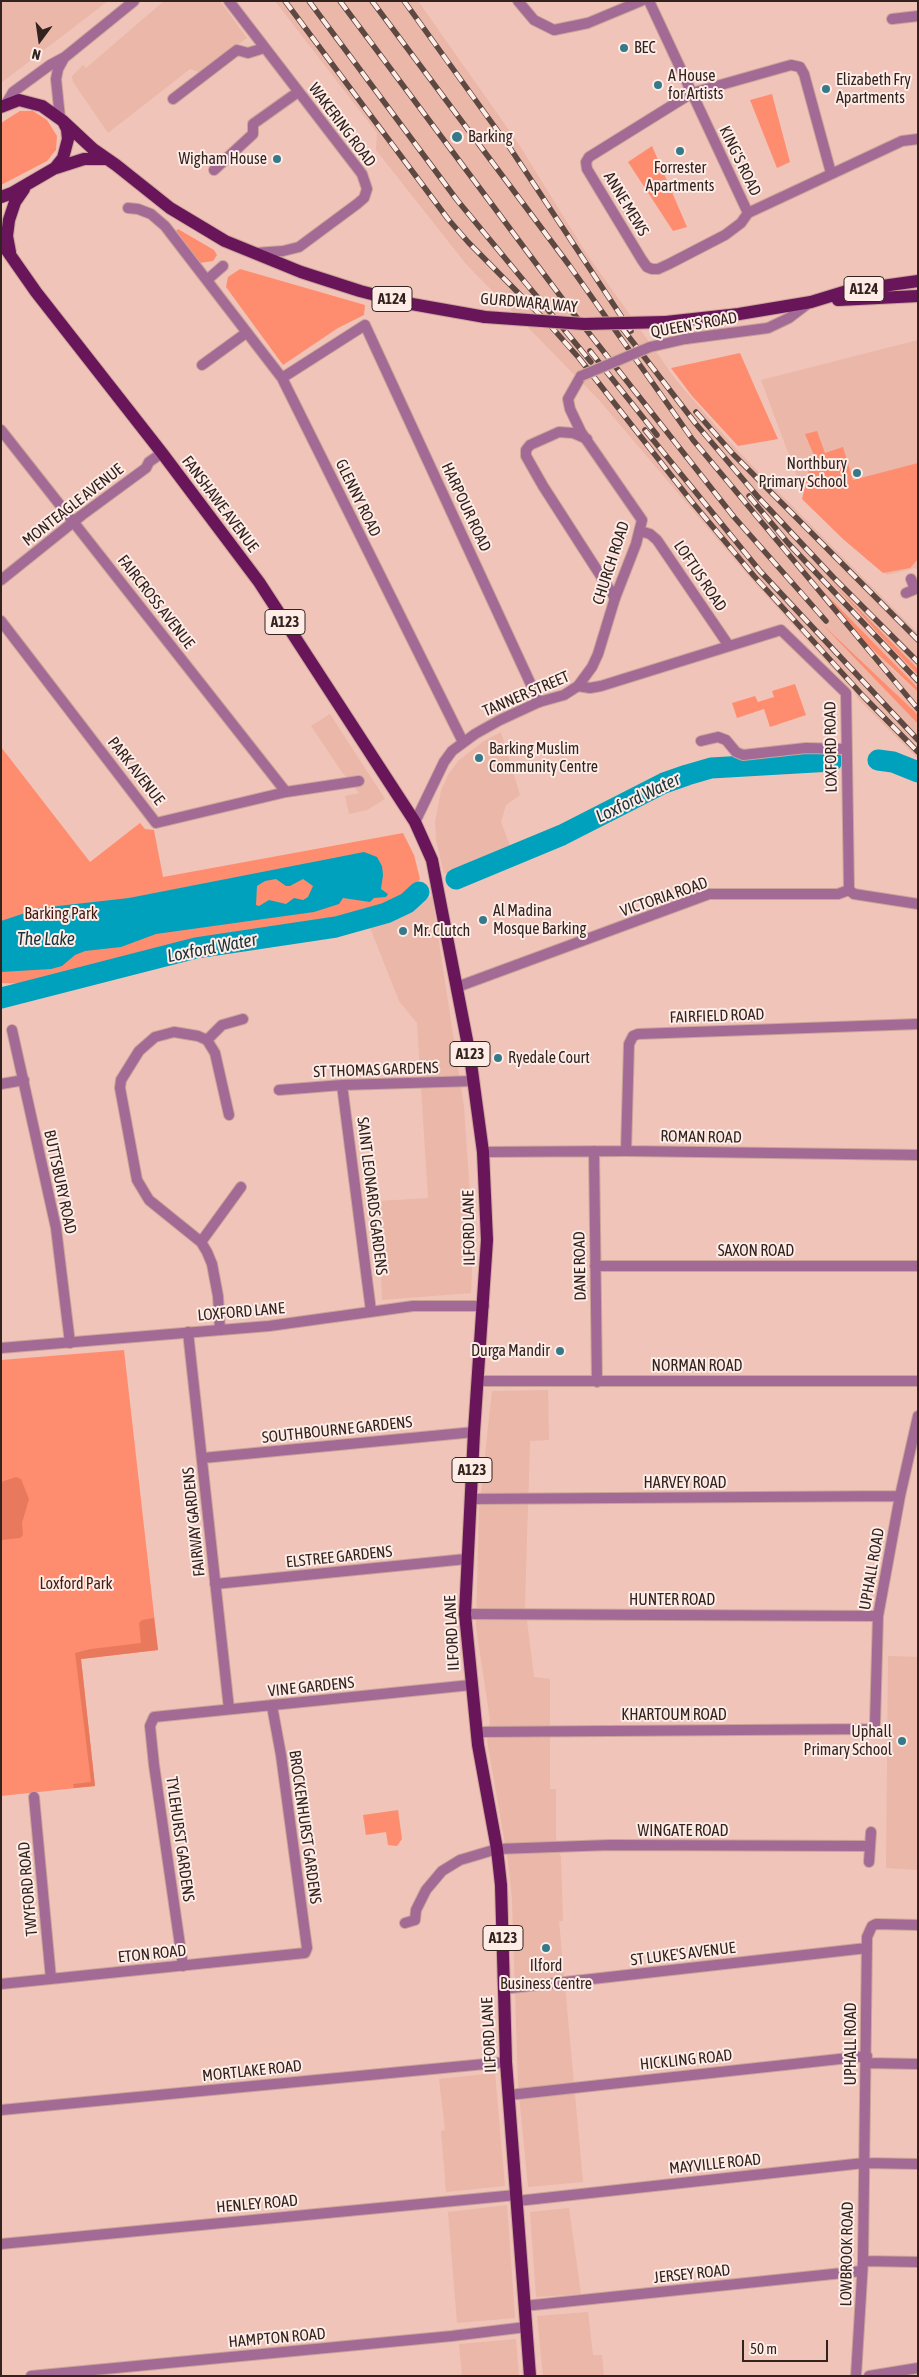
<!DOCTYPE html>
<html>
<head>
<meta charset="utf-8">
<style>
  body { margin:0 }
  #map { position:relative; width:919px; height:2377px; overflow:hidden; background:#f0c4b8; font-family:"Asap Condensed",sans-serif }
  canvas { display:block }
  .frame { position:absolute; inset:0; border:2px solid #33231f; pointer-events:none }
  .north { position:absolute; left:15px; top:15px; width:50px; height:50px; -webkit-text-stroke:4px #feece7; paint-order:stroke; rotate:194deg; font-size:14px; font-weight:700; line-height:20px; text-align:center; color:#33231f }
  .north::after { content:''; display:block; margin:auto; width:18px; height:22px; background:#33231f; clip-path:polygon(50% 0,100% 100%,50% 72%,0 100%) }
  .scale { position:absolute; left:742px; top:2340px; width:86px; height:22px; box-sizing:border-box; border:2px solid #33231f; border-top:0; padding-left:6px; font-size:15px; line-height:18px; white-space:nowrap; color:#33231f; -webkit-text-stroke:4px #feece7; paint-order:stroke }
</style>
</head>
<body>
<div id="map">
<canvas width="919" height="2377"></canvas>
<div class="frame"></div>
<div class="north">N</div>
<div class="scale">50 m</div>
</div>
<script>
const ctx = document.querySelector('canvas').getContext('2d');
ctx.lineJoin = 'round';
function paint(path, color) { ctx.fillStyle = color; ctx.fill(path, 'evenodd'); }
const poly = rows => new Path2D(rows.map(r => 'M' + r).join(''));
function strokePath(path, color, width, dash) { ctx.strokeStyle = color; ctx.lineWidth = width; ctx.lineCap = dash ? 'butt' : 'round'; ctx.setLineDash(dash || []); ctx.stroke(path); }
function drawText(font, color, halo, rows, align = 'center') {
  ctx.font = font + ' "Asap Condensed",sans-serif'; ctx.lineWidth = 4; ctx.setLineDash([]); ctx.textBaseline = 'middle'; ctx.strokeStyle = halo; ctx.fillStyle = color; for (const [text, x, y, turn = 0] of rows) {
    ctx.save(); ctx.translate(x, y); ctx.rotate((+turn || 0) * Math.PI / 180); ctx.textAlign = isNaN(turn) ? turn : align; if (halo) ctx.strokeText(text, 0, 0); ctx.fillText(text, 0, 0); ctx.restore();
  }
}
paint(poly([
  [1,1,108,1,1,83],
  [164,1,220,1,247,38,199,72,190,69,108,133,73,82,72,76,83,65,86,68,93,62],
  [275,1,418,1,518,143,586,253,676,380,737,450,918,633,918,669,846,597,918,675,918,688,827,596,891,668,918,692,918,715,838,640,918,724,918,759,859,700,854,692,751,579,599,400,466,264,376,150,377,133],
  [918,340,918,570,915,568,887,575,806,501,761,380],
  [330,714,385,799,367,810,349,814,345,796,359,793,342,772,311,726],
  [501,732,520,795,506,805,501,822,512,851,444,874,436,840,435,822,441,791,448,775,459,760,484,741],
  [432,896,464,1107,473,1241,471,1293,382,1300,378,1201,428,1198,417,1023,399,1001,369,925],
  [548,1390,549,1440,530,1441,525,1604,534,1677,550,1679,550,1789,556,1789,556,1837,561,1858,563,1921,559,1921,583,2182,528,2187,518,2085,512,1899,508,1861,487,1741,490,1720,476,1627,479,1510,492,1391],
  [888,1656,918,1657,918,1870,886,1868],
  [495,2073,505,2186,446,2192,441,2131,445,2130,439,2079],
  [507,2205,515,2318,457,2323,448,2212],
  [569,2208,581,2294,536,2297,530,2212],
  [588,2312,593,2355,602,2355,604,2376,543,2376,537,2316],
  [516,2339,519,2376,462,2376,459,2344]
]), '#eab7a9');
paint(poly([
  [772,94,790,162,777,168,750,100],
  [20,111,33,111,47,120,57,136,56,150,47,161,1,185,1,123],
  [652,146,687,227,673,231,628,162],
  [178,229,214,250,217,255,213,261,200,263,176,231],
  [240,269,365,305,364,315,338,328,283,365,226,287,228,277],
  [740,353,757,392,778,439,738,446,692,396,671,368],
  [817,431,825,453,843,447,853,480,918,463,918,559,910,568,883,573,843,539,802,499,813,453,805,434],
  [830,580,918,669,918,675,887,643],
  [821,589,918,688,918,692,867,644],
  [823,625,913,710,918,715,918,724],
  [795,684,806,715,770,727,764,709,737,718,732,703,755,696,758,702,774,697,772,691],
  [1,747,90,862,140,823,145,829,154,830,163,877,403,833,414,855,420,879,407,895,388,906,319,924,221,937,185,945,128,960,28,984,1,983],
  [124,1350,158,1650,81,1659,95,1786,1,1796,1,1360],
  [398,1810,402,1839,397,1846,388,1845,386,1832,366,1835,363,1815]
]), '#fe8d6f');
paint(poly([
  [16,1477,21,1479,29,1499,22,1523,23,1535,20,1538,1,1540,1,1482],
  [154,1618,158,1650,81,1659,95,1786,74,1788,73,1784,91,1782,75,1653,91,1649,141,1643,139,1623,142,1620]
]), '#e9795c');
paint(poly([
  [364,852,377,857,382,866,383,875,381,889,388,894,386,897,374,898,370,902,343,898,339,904,314,912,156,934,121,947,85,951,75,955,62,966,51,969,1,972,1,921,40,908,129,898],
  [276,879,286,886,290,886,303,879,313,886,308,897,303,900,294,898,286,904,269,900,259,906,256,905,257,886,265,881]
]), '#00a1bc');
strokePath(poly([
  [878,760,893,762,918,772],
  [456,879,562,835,664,783,687,775,711,768,832,761],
  [1,998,196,948,336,927,386,913,407,903,419,892]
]), '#00a1bc', 21);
const minor = poly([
  [229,1,362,174,367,189,364,198,357,204,299,247,283,251,256,253],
  [518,1,534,20,554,30,588,23,641,1],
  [649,1,748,213],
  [892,19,918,16],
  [173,99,237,50,248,53,264,48],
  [6,104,13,92,50,65,65,57,134,1],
  [60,118,56,79,58,69,64,58],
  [214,170,253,134,253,124,298,92],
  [128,208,138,209,151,214,165,226,282,378,463,742],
  [748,213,741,223,725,235,669,264,658,269,652,269,647,267,642,260,587,169,586,162,589,157,692,93,791,65,800,67,804,74,831,173],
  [748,213,902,141,918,139],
  [207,280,223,266],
  [202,365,246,333],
  [282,378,365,325,539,702],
  [1,430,286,792],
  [587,439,573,433,559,432,530,445,526,450,526,456,543,486,615,598],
  [640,531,650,534,657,540,729,646],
  [911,579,915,589],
  [1,580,82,515,146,468,149,462,162,453],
  [906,593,918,588],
  [1,621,156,823,286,792,359,781],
  [578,686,590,688,601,686,781,630,846,693,849,890],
  [701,741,718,737,726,740,736,752,743,755,806,748,846,749],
  [849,890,854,894,918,904],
  [457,987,709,894,838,894,849,890],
  [12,1030,56,1228,70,1343],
  [207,1040,222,1025,243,1019],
  [1,1084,24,1080],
  [342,1085,371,1311],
  [279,1090,342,1085,474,1081],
  [594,1151,597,1382],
  [626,1151,629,1044,633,1036,638,1034,918,1024],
  [483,1152,626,1151,918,1155],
  [201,1242,241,1187],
  [595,1266,918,1266],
  [220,1330,218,1296,212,1264,207,1252,201,1242,149,1200,137,1180,120,1088,121,1080,139,1051,155,1037,174,1032,198,1036,207,1040,215,1053,229,1115],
  [188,1332,229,1709],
  [477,1381,918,1381],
  [203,1458,474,1432],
  [470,1499,900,1496],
  [215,1584,466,1559],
  [465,1614,878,1616],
  [476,1732,871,1729,875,1724,878,1616,900,1496,918,1416],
  [34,1797,51,1979],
  [869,1862,871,1832],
  [405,1923,415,1920,416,1910,426,1890,442,1871,460,1860,497,1849,610,1845,870,1846],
  [183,1966,154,1765,150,1726,154,1717,471,1685],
  [1,1984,305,1953,307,1948,281,1755,272,1706],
  [503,1989,867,1948],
  [867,2063,918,2064],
  [509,2095,867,2056],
  [1,2110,506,2062],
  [517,2201,864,2163,918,2164],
  [1,2244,516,2195],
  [863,2261,918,2262],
  [524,2306,862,2271],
  [31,2376,452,2336,526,2327],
  [856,2376,863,2261,867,1937,872,1926,876,1924,918,1925],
  [869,2376,918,2368]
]);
const tertiary = poly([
  [685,339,768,328,789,318,810,302],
  [415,822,444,762,452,751,475,734,500,720,539,702,564,695,578,686,592,667,598,654,615,598,636,544,642,520,581,432,570,409,568,399,581,376],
  [1,1348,269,1326,413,1306,484,1306]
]);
const primary = poly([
  [1,107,19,100,42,106,63,121,67,129,68,139,63,158,55,168,12,193,1,197],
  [63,121,93,149,116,165,170,208,225,241,301,272,360,291,406,303,485,317],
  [56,168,84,159,106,159],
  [1,242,36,292,162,453,259,582,415,822,432,860,470,1056,483,1152,487,1240,474,1432,465,1614,478,1745,497,1849,501,1885,506,2062,530,2376],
  [10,252,7,236,9,220,15,202,24,189],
  [838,300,918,296],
  [666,322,739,314,811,302,847,291,918,281]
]);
strokePath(minor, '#caa499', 12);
strokePath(tertiary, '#caa499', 12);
strokePath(primary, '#caa499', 14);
strokePath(minor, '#a26a94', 10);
strokePath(tertiary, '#a26a94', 10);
strokePath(primary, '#68155a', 12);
const rail = poly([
  [285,1,448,219,468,242,548,323,579,358,692,502,754,576,863,696,918,752],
  [309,1,457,200,591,362],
  [340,1,570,309,734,517,826,621],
  [372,1,569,265,693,440,918,709],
  [404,1,510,148,631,331],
  [622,328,696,424,758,497,833,577,918,662],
  [590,351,657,435],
  [696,412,733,454,918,640],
  [645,430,760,571,918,740],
  [749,496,788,543,918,681]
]);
strokePath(rail, '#5e4842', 5.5);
strokePath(rail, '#feece7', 4, [11]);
const tertiaryBridge = poly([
  [581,376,650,347,685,339]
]);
const primaryBridge = poly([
  [485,317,584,324,666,322]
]);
strokePath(tertiaryBridge, '#caa499', 12, []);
strokePath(primaryBridge, '#caa499', 14, []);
strokePath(tertiaryBridge, '#a26a94', 10);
strokePath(primaryBridge, '#68155a', 12);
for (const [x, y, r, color] of [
  [624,48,5,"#367989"],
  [658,85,5,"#367989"],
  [826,89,5,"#367989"],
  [457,137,6,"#367989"],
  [680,151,5,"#367989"],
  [277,159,5,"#367989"],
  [857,473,5,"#367989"],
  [479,758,5,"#367989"],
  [483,920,5,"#367989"],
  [403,931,5,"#367989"],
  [498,1058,5,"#367989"],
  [560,1351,5,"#367989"],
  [902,1741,5,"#367989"],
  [546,1948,5,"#367989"]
]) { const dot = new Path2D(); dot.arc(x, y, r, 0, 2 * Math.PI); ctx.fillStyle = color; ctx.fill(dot); strokePath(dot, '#feece7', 2); }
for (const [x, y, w] of [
  [864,289,40],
  [392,299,40],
  [285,622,40],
  [470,1054,40],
  [472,1470,40],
  [503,1938,40]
]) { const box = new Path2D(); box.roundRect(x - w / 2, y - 12.5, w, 25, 4); ctx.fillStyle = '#feece7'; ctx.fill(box); strokePath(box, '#33231f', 1); }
drawText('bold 15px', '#33231f', null, [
  ["A124",864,289],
  ["A124",392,299],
  ["A123",285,622],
  ["A123",470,1054],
  ["A123",472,1470],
  ["A123",503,1938]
]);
drawText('16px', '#33231f', '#feece7', [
  ["BEC",634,48],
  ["A House",668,76],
  ["for Artists",668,94],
  ["Elizabeth Fry",836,80],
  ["Apartments",836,98],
  ["Barking",468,137],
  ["Wigham House",267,159,"right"],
  ["Forrester",680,168,"center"],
  ["Apartments",680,186,"center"],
  ["Northbury",847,464,"right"],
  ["Primary School",847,482,"right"],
  ["Barking Muslim",489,749],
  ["Community Centre",489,767],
  ["Al Madina",493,911],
  ["Mosque Barking",493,929],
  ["Mr. Clutch",413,931],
  ["Ryedale Court",508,1058],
  ["Durga Mandir",550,1351,"right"],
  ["Uphall",892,1732,"right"],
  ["Primary School",892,1750,"right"],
  ["Ilford",546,1966,"center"],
  ["Business Centre",546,1984,"center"]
], 'left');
drawText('16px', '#33231f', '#feece7', [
  ["WAKERING ROAD",342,125,53],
  ["KING'S ROAD",740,161,64],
  ["ANNE MEWS",626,204,59],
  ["GURDWARA WAY",529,303,5],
  ["QUEEN'S ROAD",694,325,-10],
  ["GLENNY ROAD",358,498,64],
  ["FANSHAWE AVENUE",220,504,53],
  ["MONTEAGLE AVENUE",73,505,-38],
  ["HARPOUR ROAD",466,507,65],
  ["CHURCH ROAD",611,563,-72],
  ["LOFTUS ROAD",700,576,56],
  ["FAIRCROSS AVENUE",156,602,52],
  ["TANNER STREET",526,694,-23],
  ["LOXFORD ROAD",831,747,-91],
  ["PARK AVENUE",136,771,52],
  ["VICTORIA ROAD",664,897,-19],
  ["FAIRFIELD ROAD",717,1016,-2],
  ["ST THOMAS GARDENS",376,1070,-2],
  ["ROMAN ROAD",701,1137,1],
  ["BUTTSBURY ROAD",60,1182,78],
  ["SAINT LEONARDS GARDENS",372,1196,83],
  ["ILFORD LANE",469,1228,-91],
  ["SAXON ROAD",756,1251],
  ["DANE ROAD",580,1266,-91],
  ["LOXFORD LANE",241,1312,-5],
  ["NORMAN ROAD",697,1366],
  ["SOUTHBOURNE GARDENS",337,1430,-6],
  ["HARVEY ROAD",685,1483],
  ["FAIRWAY GARDENS",194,1522,-96],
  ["ELSTREE GARDENS",339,1557,-6],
  ["UPHALL ROAD",872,1569,-80],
  ["HUNTER ROAD",672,1600],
  ["ILFORD LANE",452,1633,-93],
  ["VINE GARDENS",311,1687,-6],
  ["KHARTOUM ROAD",674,1715],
  ["BROCKENHURST GARDENS",305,1827,82],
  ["WINGATE ROAD",683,1831],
  ["TYLEHURST GARDENS",180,1839,82],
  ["TWYFORD ROAD",28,1889,-95],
  ["ETON ROAD",152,1954,-6],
  ["ST LUKE'S AVENUE",683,1954,-7],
  ["ILFORD LANE",489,2035,-93],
  ["UPHALL ROAD",851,2044,-90],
  ["HICKLING ROAD",686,2060,-6],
  ["MORTLAKE ROAD",252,2071,-6],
  ["MAYVILLE ROAD",715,2164,-6],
  ["HENLEY ROAD",257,2204,-5],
  ["LOWBROOK ROAD",847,2254,-89],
  ["JERSEY ROAD",692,2274,-6],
  ["HAMPTON ROAD",277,2338,-5]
]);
drawText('16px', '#451a0f', '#feece7', [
  ["Barking Park",61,914],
  ["Loxford Park",76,1584]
]);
drawText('italic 18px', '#19343a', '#feece7', [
  ["Loxford Water",638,798,-26],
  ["The Lake",46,939],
  ["Loxford Water",212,948,-11]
]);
</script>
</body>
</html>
